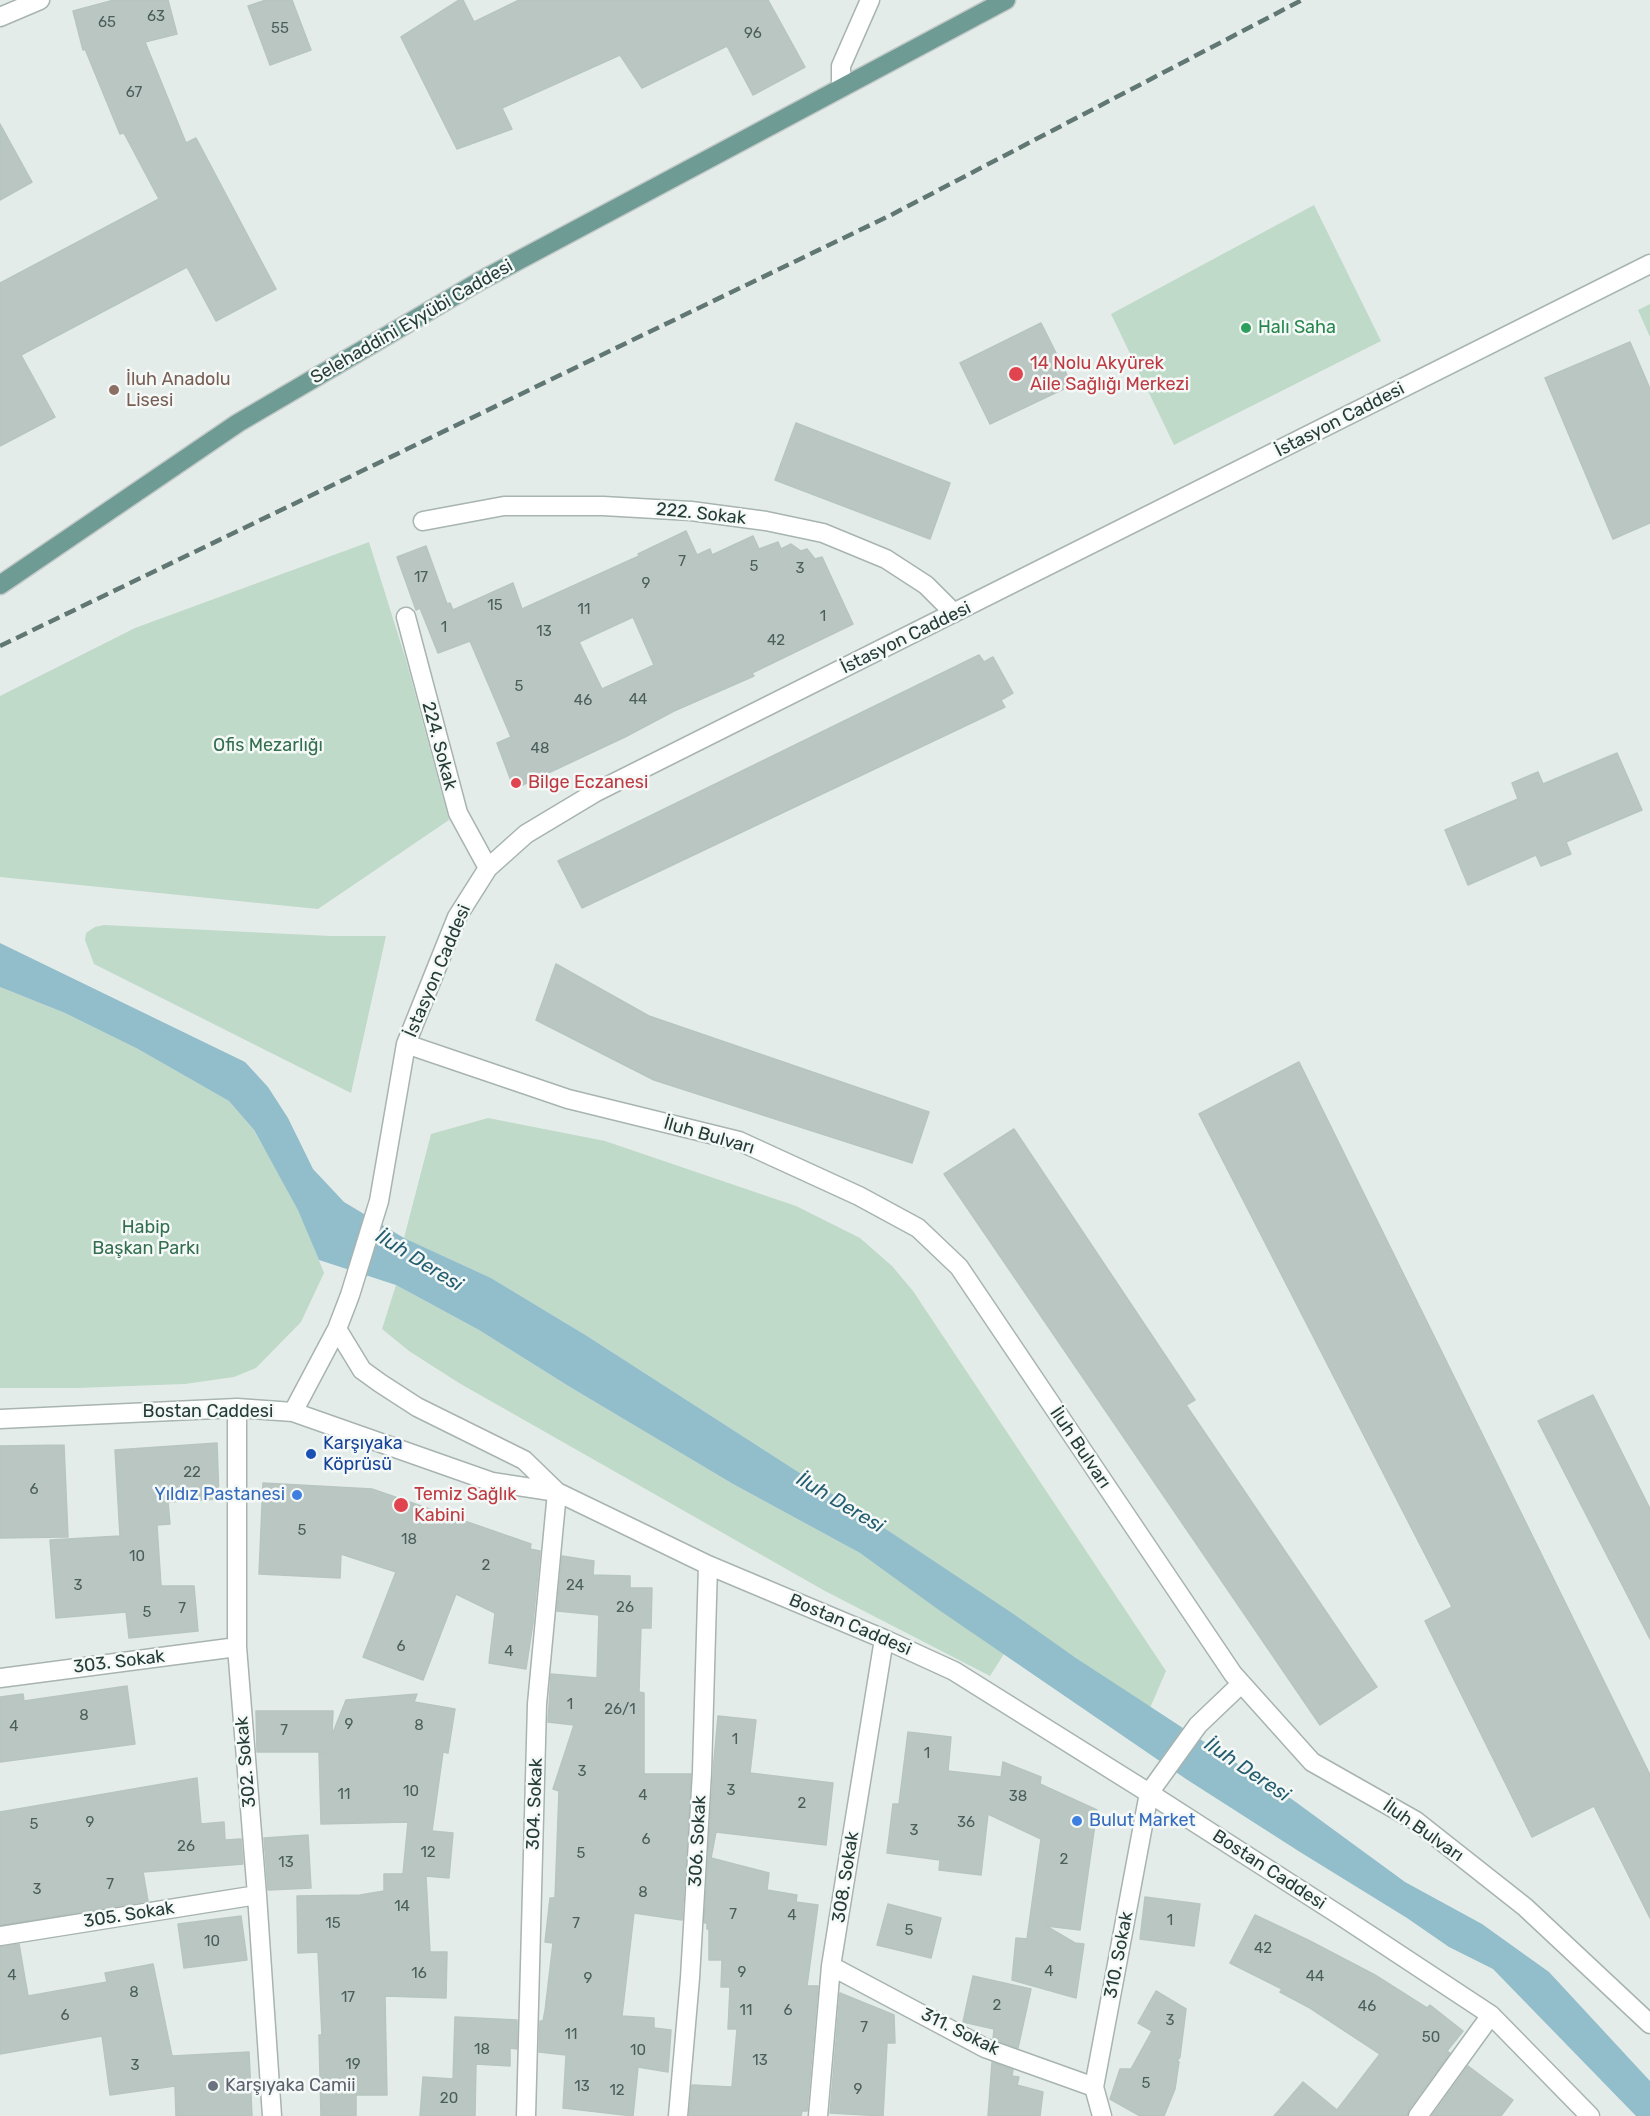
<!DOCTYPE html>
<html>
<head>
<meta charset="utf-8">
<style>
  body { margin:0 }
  canvas { display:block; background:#e4ece9 }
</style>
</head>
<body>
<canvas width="1650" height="2116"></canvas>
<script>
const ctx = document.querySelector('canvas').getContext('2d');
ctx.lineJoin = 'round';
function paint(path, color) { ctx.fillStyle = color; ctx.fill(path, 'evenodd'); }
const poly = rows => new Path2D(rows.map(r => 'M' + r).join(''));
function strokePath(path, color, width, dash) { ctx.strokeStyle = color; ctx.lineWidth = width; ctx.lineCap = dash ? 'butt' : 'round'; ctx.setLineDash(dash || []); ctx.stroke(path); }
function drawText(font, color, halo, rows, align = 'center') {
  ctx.font = font + ' Rubik,sans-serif'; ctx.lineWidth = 5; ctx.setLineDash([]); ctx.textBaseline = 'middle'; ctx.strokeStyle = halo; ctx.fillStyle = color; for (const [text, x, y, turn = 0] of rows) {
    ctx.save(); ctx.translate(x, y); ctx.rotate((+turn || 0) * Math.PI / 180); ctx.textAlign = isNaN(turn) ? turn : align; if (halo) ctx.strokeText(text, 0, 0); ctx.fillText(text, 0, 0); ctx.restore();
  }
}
paint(poly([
  [1314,205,1381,341,1174,445,1111,314],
  [1650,304,1650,337,1638,310],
  [369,542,406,660,449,820,318,909,0,877,0,696,135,628],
  [104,925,331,936,386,936,351,1093,94,964,85,940,86,933,95,927],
  [0,987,65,1013,138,1049,229,1101,253,1129,299,1210,324,1273,301,1322,256,1368,234,1377,185,1384,76,1388,0,1388],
  [488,1118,605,1141,796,1206,860,1238,892,1266,913,1291,1166,1671,1150,1708,848,1504,587,1336,491,1278,404,1238,431,1134],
  [396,1285,479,1330,570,1387,733,1484,860,1553,1004,1654,990,1676,825,1591,459,1383,409,1351,382,1329]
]), '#bfdac9');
paint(poly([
  [0,943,245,1062,268,1087,288,1118,313,1169,344,1202,404,1238,491,1278,587,1336,848,1504,1012,1613,1076,1658,1293,1800,1405,1882,1482,1924,1549,1972,1650,2081,1650,2116,1636,2116,1493,1969,1449,1947,1407,1918,1300,1852,1186,1779,939,1610,860,1553,733,1484,570,1387,479,1330,396,1285,319,1260,298,1210,254,1130,229,1101,138,1049,65,1013,0,987]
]), '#92bdcb');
const building = poly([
  [114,0,168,0,177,34,145,42,186,143,196,138,276,289,216,321,187,267,21,355,55,417,0,446,0,283,159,199,124,133,120,134,85,49,83,50,73,11,114,0],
  [266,0,292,0,311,50,270,65,248,6,266,0],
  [459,0,463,0,474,22,519,0,768,0,805,67,753,95,727,46,642,88,620,55,502,108,512,129,457,149,401,37,459,0],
  [0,124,32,182,0,200,0,124],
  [1041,323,1072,385,990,424,960,363,1041,323],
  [1630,342,1650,389,1650,523,1613,539,1545,378,1630,342],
  [796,423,950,483,930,539,775,480,796,423],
  [686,531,697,555,710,549,712,555,753,536,759,549,778,542,781,549,791,544,801,551,807,549,815,559,822,557,853,624,752,673,754,676,674,711,625,737,514,789,497,743,511,737,470,641,438,653,420,608,416,610,397,557,426,546,447,604,450,603,453,610,513,583,522,609,639,556,638,554,686,531],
  [633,617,654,665,602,689,579,642,633,617],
  [979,655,984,662,993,657,1013,693,1001,700,1005,707,582,908,558,861,979,655],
  [1617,753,1642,810,1566,842,1571,854,1541,866,1536,855,1468,885,1445,830,1518,799,1512,783,1538,772,1543,784,1617,753],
  [556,964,649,1016,929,1112,912,1163,654,1080,536,1020,556,964],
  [1299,1062,1650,1775,1650,1918,1594,1806,1532,1837,1425,1621,1452,1607,1199,1114,1299,1062],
  [1014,1129,1195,1400,1186,1405,1377,1687,1320,1725,944,1174,1014,1129],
  [1593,1395,1650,1509,1650,1639,1538,1421,1593,1395],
  [217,1443,219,1499,168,1502,170,1524,157,1525,161,1586,194,1586,198,1631,129,1638,126,1612,56,1618,50,1540,120,1536,115,1450,217,1443],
  [64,1445,68,1537,0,1538,0,1446,64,1445],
  [263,1483,372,1489,531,1544,530,1549,540,1551,533,1623,526,1669,489,1663,495,1613,456,1594,423,1680,363,1657,396,1572,341,1554,340,1578,259,1574,263,1483],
  [562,1556,594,1561,593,1575,630,1576,630,1588,652,1588,651,1628,641,1628,639,1692,644,1693,644,1774,691,1774,682,1920,634,1913,622,2016,654,2018,654,2028,671,2030,668,2072,638,2067,633,2116,563,2108,566,2055,539,2052,540,2021,543,2021,545,2011,553,1943,545,1942,550,1898,555,1898,559,1791,553,1789,574,1725,548,1722,551,1674,597,1678,599,1615,557,1611,562,1556],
  [127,1686,135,1744,0,1762,0,1697,23,1694,24,1701,127,1686],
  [417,1694,414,1702,455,1709,448,1753,443,1752,432,1831,453,1833,449,1878,426,1876,430,1952,447,1952,446,1998,385,1996,387,2095,356,2095,356,2116,321,2116,319,2035,322,2035,318,1952,298,1953,297,1896,360,1895,384,1891,384,1874,403,1874,408,1822,321,1824,319,1753,325,1754,325,1752,257,1752,256,1711,333,1711,332,1735,346,1700,417,1694],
  [718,1716,756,1720,750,1773,833,1783,826,1845,716,1832,711,1858,769,1873,767,1890,797,1895,796,1902,818,1905,807,1986,818,1986,807,2111,802,2111,801,2116,689,2116,692,2085,732,2087,737,2029,728,2029,730,1987,721,1987,722,1960,709,1960,709,1929,707,1929,707,1923,704,1923,714,1760,718,1716],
  [908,1732,951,1737,948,1771,1001,1777,1003,1762,1041,1777,1040,1784,1097,1810,1080,1930,1046,1926,1075,1943,1084,1944,1076,1998,1012,1980,1016,1938,1027,1939,1041,1839,988,1814,981,1875,939,1870,940,1860,887,1853,893,1804,899,1804,908,1732],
  [197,1778,201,1824,224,1822,225,1840,241,1839,243,1864,143,1872,148,1901,0,1925,0,1812,197,1778],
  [308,1835,311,1888,268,1890,264,1838,308,1835],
  [1145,1897,1200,1904,1194,1946,1140,1939,1145,1897],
  [888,1904,941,1918,931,1958,877,1945,888,1904],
  [1255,1915,1308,1940,1375,1975,1427,2008,1430,2005,1463,2031,1447,2051,1450,2053,1409,2109,1407,2116,1274,2116,1303,2082,1337,2110,1380,2054,1310,2008,1280,1992,1282,1989,1230,1963,1255,1915],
  [241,1916,247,1960,184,1968,178,1924,241,1916],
  [19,1944,28,1996,107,1982,105,1973,153,1964,172,2056,249,2052,252,2116,176,2116,175,2086,110,2095,102,2036,0,2054,0,1947,19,1944],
  [973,1976,1031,1989,1018,2048,993,2039,994,2029,963,2022,973,1976],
  [1156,1991,1186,2009,1180,2057,1177,2061,1179,2062,1175,2089,1164,2116,1140,2116,1110,2099,1120,2069,1131,2069,1152,2031,1138,2023,1156,1991],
  [840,1993,894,2015,895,2043,887,2043,883,2116,830,2113,840,1993],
  [455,2017,517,2020,517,2049,510,2048,510,2066,476,2064,475,2116,420,2116,423,2077,453,2079,455,2017],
  [992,2062,1013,2070,1012,2076,1019,2077,1017,2085,1043,2092,1040,2116,988,2116,992,2062],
  [1468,2066,1513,2100,1501,2116,1432,2116,1468,2066]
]);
paint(building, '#bac6c2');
strokePath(building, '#b7c5c0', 1.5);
const minor = poly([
  [0,17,40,0],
  [841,88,841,66,870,0],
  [423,521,504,506,603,506,691,511,766,521,823,533,886,559,926,585,954,613],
  [406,617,458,813,488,868],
  [406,1044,568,1099,739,1141,859,1196,918,1228,959,1267,1233,1674,1312,1762,1416,1821,1525,1907,1650,2024],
  [337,1329,362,1370,380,1383,417,1407,524,1460,557,1492,537,1704,526,2116],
  [237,1408,237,1647,257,1895,272,2116],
  [293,1412,337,1329,350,1295,379,1201,406,1044,457,917,488,868,526,834,596,792,1650,264],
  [0,1419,237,1408,293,1412,492,1482,557,1492,708,1565,884,1639,954,1671,1149,1793,1344,1918,1491,2015,1590,2116],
  [0,1678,237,1647],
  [0,1936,257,1895],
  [831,1966,985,2048,1094,2087],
  [678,2116,690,1978,702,1772,708,1565],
  [818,2116,831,1966,884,1639],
  [1102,2116,1094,2087,1149,1793,1198,1725,1241,1684],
  [1418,2116,1491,2015]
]);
const major = poly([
  [0,585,238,423,480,281,1006,0]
]);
strokePath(minor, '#a7b4b0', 21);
strokePath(major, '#c2c8c7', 21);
strokePath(minor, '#fff', 18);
strokePath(major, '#6e9c94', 18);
strokePath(poly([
  [0,646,891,215,1302,0]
]), '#607773', 4.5, [12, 6]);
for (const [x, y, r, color] of [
  [1246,328,6,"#2e9e5b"],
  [1016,374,8,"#e0444e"],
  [114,390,6,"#8d6e63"],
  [516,783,6,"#e0444e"],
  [311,1454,6,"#1a4fb4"],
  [297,1495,6,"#3f7fe0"],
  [401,1505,8,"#e0444e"],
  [1077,1821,6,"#3f7fe0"],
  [213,2086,6,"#6b7280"]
]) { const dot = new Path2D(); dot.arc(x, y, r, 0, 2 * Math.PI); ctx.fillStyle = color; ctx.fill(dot); strokePath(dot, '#f4f9f7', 2); }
drawText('15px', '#4a5e5a', null, [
  ["63",156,17],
  ["65",107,23],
  ["55",280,29],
  ["96",753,34],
  ["67",134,93],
  ["7",682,562],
  ["5",754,567],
  ["3",800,569],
  ["17",421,578],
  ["9",646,584],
  ["15",495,606],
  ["11",584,610],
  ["1",823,617],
  ["1",444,628],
  ["13",544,632],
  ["42",776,641],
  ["5",519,687],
  ["44",638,700],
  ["46",583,701],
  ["48",540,749],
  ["22",192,1473],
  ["6",34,1490],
  ["5",302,1531],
  ["18",409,1540],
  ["10",137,1557],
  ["2",486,1566],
  ["3",78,1586],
  ["24",575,1586],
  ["26",625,1608],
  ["7",182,1609],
  ["5",147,1613],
  ["6",401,1647],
  ["4",509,1652],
  ["1",570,1705],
  ["26/1",620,1710],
  ["8",84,1716],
  ["9",349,1725],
  ["8",419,1726],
  ["4",14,1727],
  ["7",284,1731],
  ["1",735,1740],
  ["1",927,1754],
  ["3",582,1772],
  ["3",731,1791],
  ["10",411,1792],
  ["11",344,1795],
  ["4",643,1796],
  ["38",1018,1797],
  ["2",802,1804],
  ["9",90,1823],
  ["36",966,1823],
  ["5",34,1825],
  ["3",914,1831],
  ["6",646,1840],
  ["26",186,1847],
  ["12",428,1853],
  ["5",581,1854],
  ["2",1064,1860],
  ["13",286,1863],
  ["7",110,1885],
  ["3",37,1890],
  ["8",643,1893],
  ["14",402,1907],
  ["7",733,1915],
  ["4",792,1916],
  ["1",1170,1921],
  ["15",333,1924],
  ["7",576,1924],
  ["5",909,1931],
  ["10",212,1942],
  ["42",1263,1949],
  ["4",1049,1972],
  ["9",742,1973],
  ["16",419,1974],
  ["4",12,1976],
  ["44",1315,1977],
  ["9",588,1979],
  ["8",134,1993],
  ["17",348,1998],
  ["2",997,2006],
  ["46",1367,2007],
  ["11",746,2011],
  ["6",788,2011],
  ["6",65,2016],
  ["3",1170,2021],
  ["7",864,2028],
  ["11",571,2035],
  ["50",1431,2038],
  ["18",482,2050],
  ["10",638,2051],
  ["13",760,2061],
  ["19",353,2065],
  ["3",135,2066],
  ["5",1146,2084],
  ["13",582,2087],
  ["9",858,2090],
  ["12",617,2091],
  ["20",449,2099]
]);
drawText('18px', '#253c37', '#f4f9f7', [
  ["Selehaddini Eyyübi Caddesi",412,322,-30],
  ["İstasyon Caddesi",1340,420,-27],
  ["222. Sokak",701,514,6],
  ["İstasyon Caddesi",906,638,-26],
  ["224. Sokak",439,746,75],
  ["İstasyon Caddesi",438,971,-67],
  ["İluh Bulvarı",709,1136,16],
  ["Bostan Caddesi",208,1412],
  ["İluh Bulvarı",1080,1448,56],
  ["Bostan Caddesi",850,1625,23],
  ["303. Sokak",119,1662,-7],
  ["302. Sokak",246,1762,-95],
  ["304. Sokak",535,1804,-88],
  ["İluh Bulvarı",1423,1831,35],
  ["306. Sokak",698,1841,-87],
  ["Bostan Caddesi",1269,1870,33],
  ["308. Sokak",846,1877,-81],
  ["305. Sokak",129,1915,-9],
  ["310. Sokak",1119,1955,-79],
  ["311. Sokak",960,2032,26]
]);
drawText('18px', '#27864d', '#f4f9f7', [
  ["Halı Saha",1258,328]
], 'left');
drawText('18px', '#be3a42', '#f4f9f7', [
  ["14 Nolu Akyürek",1030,364],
  ["Aile Sağlığı Merkezi",1030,385],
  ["Bilge Eczanesi",528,783],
  ["Temiz Sağlık",414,1495],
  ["Kabini",414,1516]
], 'left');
drawText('18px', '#785e54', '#f4f9f7', [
  ["İluh Anadolu",126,380],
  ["Lisesi",126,401]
], 'left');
drawText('18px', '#346e4f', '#f4f9f7', [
  ["Ofis Mezarlığı",268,746],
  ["Habip",146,1228],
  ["Başkan Parkı",146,1249]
]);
drawText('18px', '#164399', '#f4f9f7', [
  ["Karşıyaka",323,1444],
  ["Köprüsü",323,1465]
], 'left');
drawText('18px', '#366cbe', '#f4f9f7', [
  ["Yıldız Pastanesi",285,1495],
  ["Bulut Market",1089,1821,"left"]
], 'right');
drawText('18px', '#5b616d', '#f4f9f7', [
  ["Karşıyaka Camii",225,2086]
], 'left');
drawText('italic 20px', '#265e71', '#f4f9f7', [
  ["İluh Deresi",419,1261,32],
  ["İluh Deresi",840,1503,31],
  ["İluh Deresi",1247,1770,34]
]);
</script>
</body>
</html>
